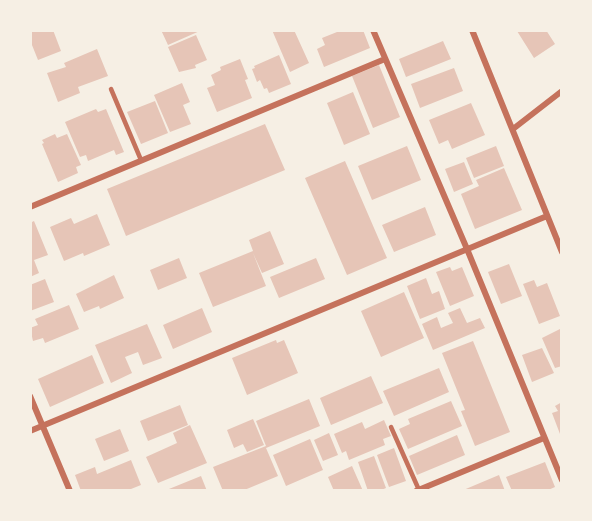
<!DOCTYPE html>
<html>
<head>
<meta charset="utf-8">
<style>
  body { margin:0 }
  #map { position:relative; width:592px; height:521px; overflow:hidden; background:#f6efe4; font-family:"Sofia Sans Condensed",sans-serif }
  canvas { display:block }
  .frame { position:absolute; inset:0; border:32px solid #f6efe4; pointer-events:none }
</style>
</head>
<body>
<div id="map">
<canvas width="592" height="521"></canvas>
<div class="frame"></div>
</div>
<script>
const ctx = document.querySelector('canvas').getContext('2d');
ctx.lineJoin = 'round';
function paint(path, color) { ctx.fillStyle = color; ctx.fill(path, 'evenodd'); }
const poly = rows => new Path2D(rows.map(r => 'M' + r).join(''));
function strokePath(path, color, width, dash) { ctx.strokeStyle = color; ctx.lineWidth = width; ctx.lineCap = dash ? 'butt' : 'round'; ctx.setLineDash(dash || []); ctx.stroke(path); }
paint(poly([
  [30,30,53,30,61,51,38,60,30,40],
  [161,30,202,30,168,45],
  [272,30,294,30,309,63,290,72],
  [342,30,363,30,370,48,324,67,317,49,325,45,322,38],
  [519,30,546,30,555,44,534,58,517,31],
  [196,35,207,60,195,65,196,68,179,72,168,47],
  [443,41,451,59,406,77,399,59],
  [97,49,108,76,78,87,80,93,58,102,47,73,66,67,64,63],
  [279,55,291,84,269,93,267,88,264,89,260,80,257,82,252,69,255,68,254,66],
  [240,59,248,79,245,80,252,98,217,112,207,88,215,85,211,75,221,70,220,67],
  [379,65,400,117,373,128,352,76],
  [454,68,463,91,420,108,411,84],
  [182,83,190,102,183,105,191,124,170,132,154,95],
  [353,92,370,134,344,145,327,103],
  [155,101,168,133,141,144,127,112],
  [471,103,485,135,452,149,448,140,439,144,429,120],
  [96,109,98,112,106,109,124,152,116,155,114,150,88,161,86,155,80,157,65,122],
  [265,124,285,170,126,236,107,189],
  [55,134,57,138,67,134,81,165,76,167,78,173,58,182,42,144,44,143,42,140],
  [407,146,421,180,372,200,358,166],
  [496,146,504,166,474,178,466,158],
  [345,161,387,258,347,275,305,178],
  [464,162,473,184,454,192,445,169],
  [504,168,522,210,475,229,461,194,479,186,476,180],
  [425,207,436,235,394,252,382,225],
  [97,214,110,245,84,256,83,253,64,261,50,227,71,218,74,224],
  [34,221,48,255,34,260,39,273,30,277,30,223],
  [270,231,284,264,262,273,253,253,266,286,213,307,199,273,253,251,249,240],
  [179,258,187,278,158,290,150,270],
  [316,258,325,279,279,298,270,277],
  [509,264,522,296,501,304,488,272],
  [450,267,452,271,462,267,474,296,450,306,436,272],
  [114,275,124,298,100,309,99,306,84,312,76,294],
  [426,278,432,294,439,291,445,309,420,319,407,286],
  [45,279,54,302,30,311,30,285],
  [534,280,537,287,547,283,560,316,539,324,523,284],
  [404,292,424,338,381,357,361,311],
  [69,305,79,329,45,343,43,338,33,341,30,328,38,325,35,319],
  [202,308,212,332,173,349,163,325],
  [460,308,467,323,480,318,485,328,433,350,422,324,437,317,441,328,453,323,448,313],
  [147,324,162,358,143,365,138,352,125,357,132,373,111,383,95,345],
  [562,328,562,366,555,368,542,338],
  [276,340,277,343,284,340,298,373,247,395,232,358],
  [473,341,510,432,475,446,461,411,465,410,442,353],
  [542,348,554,373,532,382,522,355],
  [92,355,104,383,50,407,38,379],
  [439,368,449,392,394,416,383,391],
  [371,376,383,403,331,425,320,398],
  [309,399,320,426,266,448,278,476,242,491,223,491,213,467,266,446,256,421],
  [451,401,462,426,408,449,399,429,410,424,408,419],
  [562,402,562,433,560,434,552,413,558,411,555,406],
  [180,405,188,425,148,441,140,421],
  [253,419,264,445,247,452,243,444,234,448,227,430],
  [384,420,391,436,383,439,385,445,349,460,346,451,342,453,334,434,362,422,365,429],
  [190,425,207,463,158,483,146,457,177,443,173,433],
  [120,429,129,451,104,461,95,439],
  [329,433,338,455,323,461,314,440],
  [457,435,465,455,417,475,409,456],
  [310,439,323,470,286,486,273,455],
  [394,448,406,481,389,487,377,455],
  [374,456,386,488,379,491,368,491,358,462],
  [131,460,141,485,126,491,81,491,75,475,95,467,97,474],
  [545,462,555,487,546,491,512,491,506,477],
  [352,466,363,491,334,491,328,477],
  [499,475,505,491,461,491],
  [201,476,207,491,164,491]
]), '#e6c5b7');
strokePath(poly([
  [111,89,141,160],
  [391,427,419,490]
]), '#c5725c', 4.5);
strokePath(poly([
  [373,30,467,249,562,480],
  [472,30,562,252],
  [513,129,562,91],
  [30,207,385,59],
  [30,396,70,491],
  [30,431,547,216],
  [416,491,544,438]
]), '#c5725c', 6);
</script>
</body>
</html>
